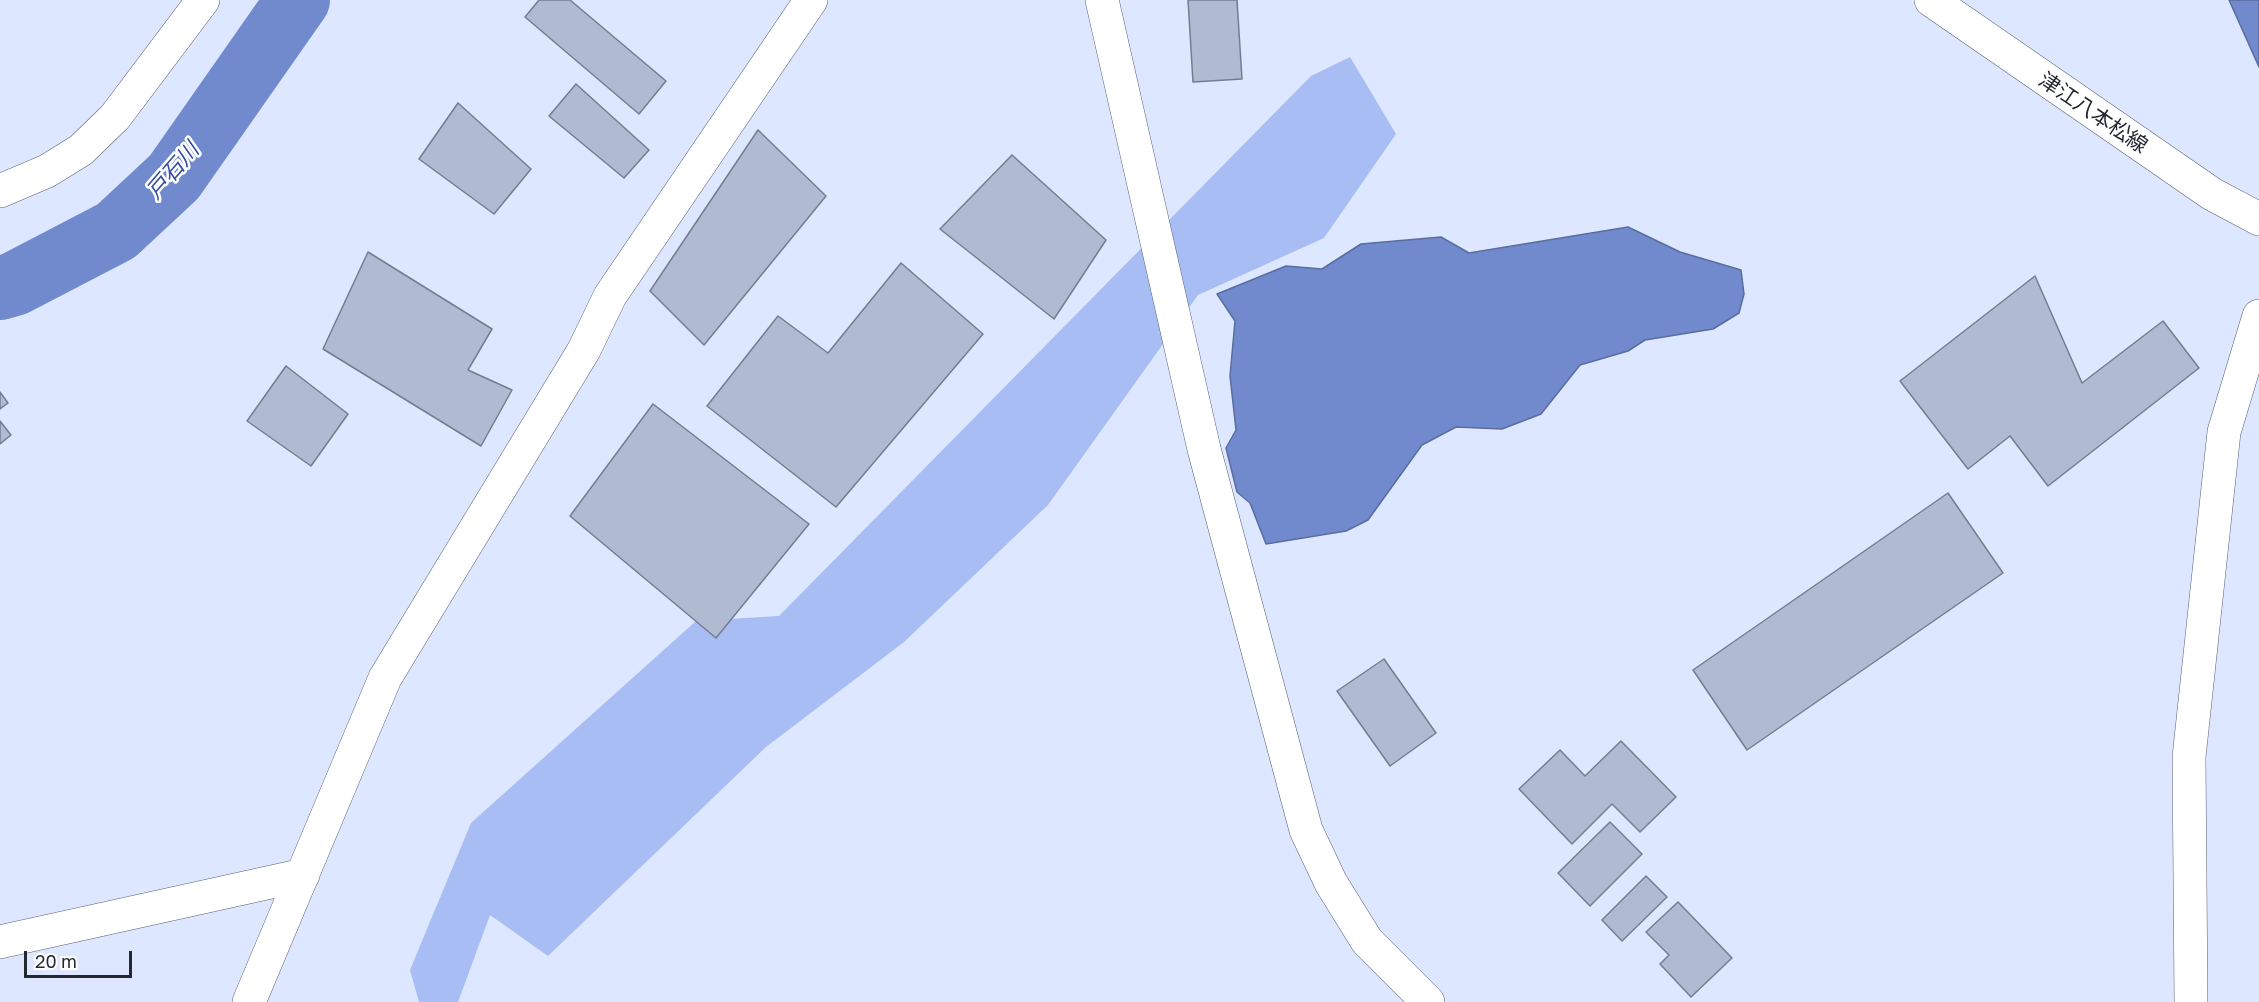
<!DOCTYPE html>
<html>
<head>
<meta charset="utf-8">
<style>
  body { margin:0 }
  #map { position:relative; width:2259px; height:1002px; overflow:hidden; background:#dde7ff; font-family:"Golos Text",sans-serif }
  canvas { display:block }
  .scale { position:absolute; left:24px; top:951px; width:108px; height:27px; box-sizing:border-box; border:3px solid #242831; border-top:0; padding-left:8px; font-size:18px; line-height:21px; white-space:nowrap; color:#242831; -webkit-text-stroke:4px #fff; paint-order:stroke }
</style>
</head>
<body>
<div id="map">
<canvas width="2259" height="1002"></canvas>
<div class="scale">20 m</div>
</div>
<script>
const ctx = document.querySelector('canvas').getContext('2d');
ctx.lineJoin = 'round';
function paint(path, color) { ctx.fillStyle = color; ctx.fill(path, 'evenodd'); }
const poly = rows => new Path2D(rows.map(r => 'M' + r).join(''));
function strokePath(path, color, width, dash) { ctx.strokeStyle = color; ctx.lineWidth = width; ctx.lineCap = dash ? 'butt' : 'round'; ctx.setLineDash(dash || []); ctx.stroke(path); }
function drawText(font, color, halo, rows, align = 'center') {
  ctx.font = font + ' "Golos Text","Noto Sans JP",sans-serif'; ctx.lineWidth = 5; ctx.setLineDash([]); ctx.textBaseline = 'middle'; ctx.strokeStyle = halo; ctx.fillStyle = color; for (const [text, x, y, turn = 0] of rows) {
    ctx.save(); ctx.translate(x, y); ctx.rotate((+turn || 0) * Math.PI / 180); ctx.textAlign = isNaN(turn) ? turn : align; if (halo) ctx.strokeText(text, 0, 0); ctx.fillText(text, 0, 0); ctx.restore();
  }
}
paint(poly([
  [1350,57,1396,134,1324,238,1198,295,1048,505,904,642,766,747,548,956,490,915,458,1002,419,1002,410,970,471,823,696,621,779,616,1311,76]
]), '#a7bdf3');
const water = poly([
  [2229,0,2259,0,2259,67,2229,0],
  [1628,227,1680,252,1741,270,1744,294,1739,313,1713,329,1645,340,1628,351,1580,365,1541,414,1502,429,1456,427,1422,445,1368,520,1346,531,1266,544,1250,503,1237,492,1226,448,1236,430,1230,376,1235,321,1217,294,1286,266,1322,269,1361,244,1441,237,1469,253,1628,227]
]);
paint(water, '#718ace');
strokePath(water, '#5a6d9f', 1.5);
strokePath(poly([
  [0,288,14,284,116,231,174,177,298,0]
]), '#718ace', 64);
const building = poly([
  [539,0,570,0,666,81,639,114,525,17,539,0],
  [1188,0,1237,0,1242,79,1193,82,1188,0],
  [576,84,649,150,624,178,549,116,576,84],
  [458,103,531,169,494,214,419,159,458,103],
  [758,130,826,196,704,345,650,291,758,130],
  [1012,155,1106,240,1054,319,940,229,1012,155],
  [368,252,492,329,468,370,512,390,481,446,323,349,368,252],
  [901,263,983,334,836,507,707,406,778,316,828,353,901,263],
  [2035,276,2082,383,2163,321,2199,368,2048,486,2010,436,1968,469,1900,381,2035,276],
  [286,366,348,414,311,466,247,421,286,366],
  [0,392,8,403,0,409,0,392],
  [653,404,809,524,716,638,570,516,653,404],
  [0,421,11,435,0,444,0,421],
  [1948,493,2003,573,1747,750,1693,670,1948,493],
  [1384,659,1436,733,1390,766,1337,691,1384,659],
  [1621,741,1676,797,1640,832,1612,804,1572,844,1519,789,1560,750,1585,776,1621,741],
  [1610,822,1642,854,1590,906,1558,873,1610,822],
  [1646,876,1667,897,1622,941,1602,920,1646,876],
  [1678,902,1732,958,1691,997,1660,964,1669,955,1646,932,1678,902]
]);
paint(building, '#b0bad1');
strokePath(building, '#747d92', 1.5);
const minor = poly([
  [1102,0,1204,449,1306,830,1331,883,1367,941,1428,1002],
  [0,191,47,171,81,150,115,117,203,0],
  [0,942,303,875],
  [249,1002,385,678,584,350,610,296,811,0],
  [2191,1002,2189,757,2224,432,2259,316]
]);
const major = poly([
  [1931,0,2212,194,2259,219]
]);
strokePath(minor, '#575f73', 34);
strokePath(major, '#575f73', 34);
strokePath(minor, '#fff', 33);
strokePath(major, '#fff', 33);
drawText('21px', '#242831', '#fff', [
  ["津江八本松線",2093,113,34]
]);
drawText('italic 22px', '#344d9f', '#fff', [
  ["戸石川",173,171,-49]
]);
</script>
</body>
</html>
